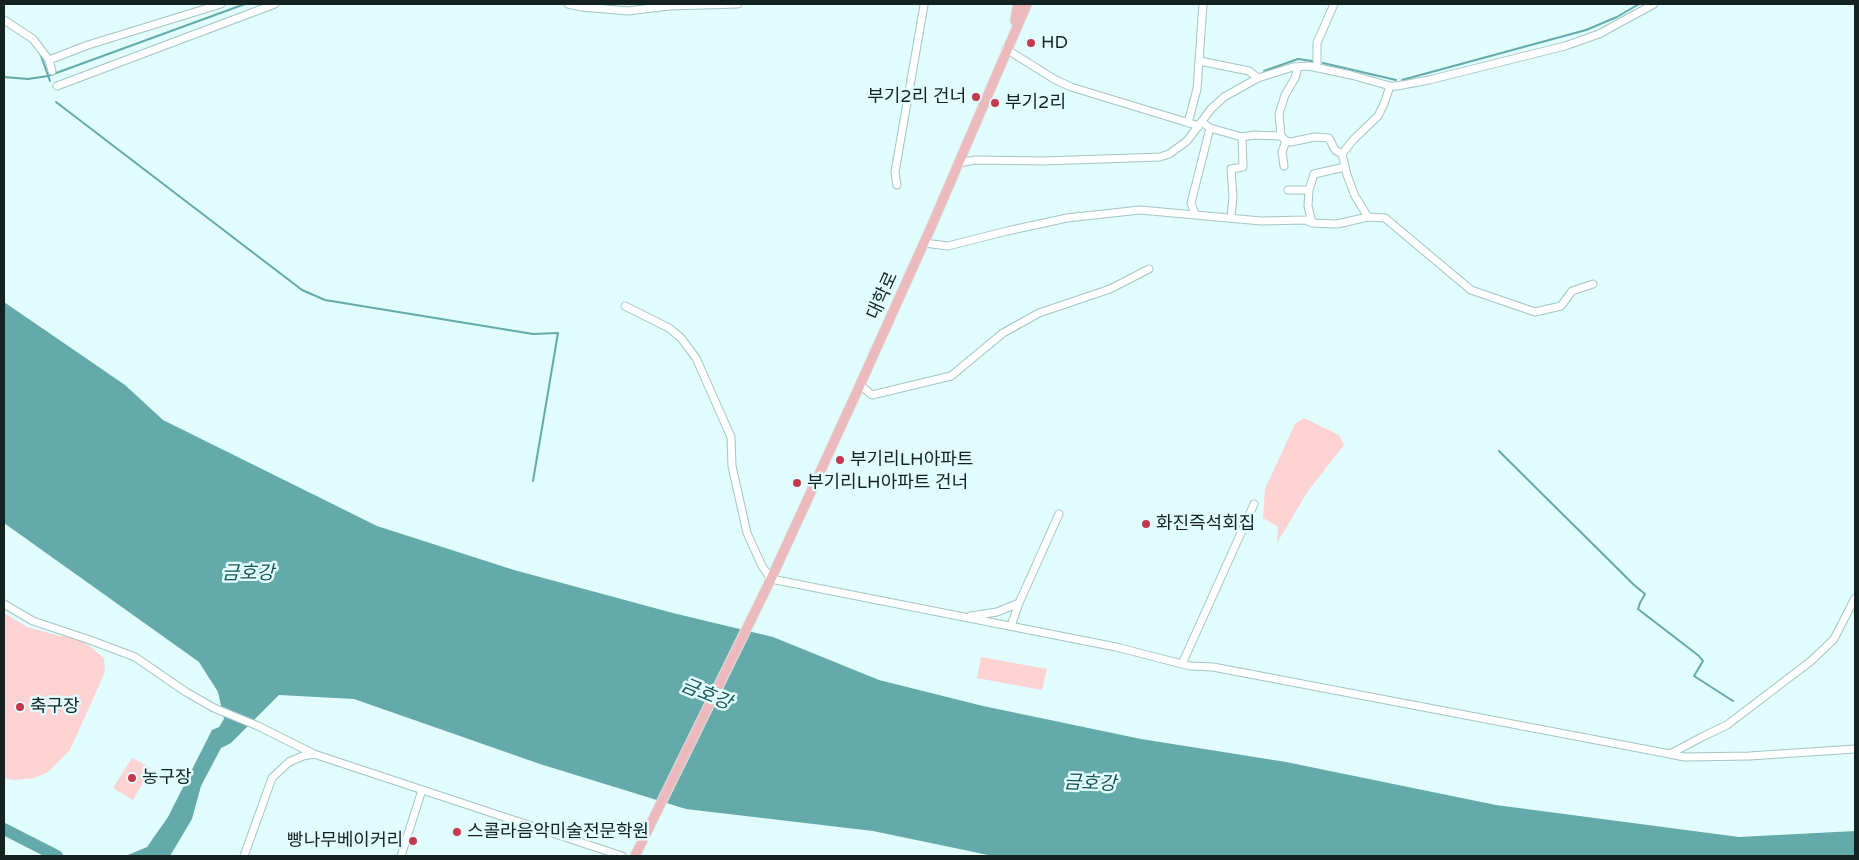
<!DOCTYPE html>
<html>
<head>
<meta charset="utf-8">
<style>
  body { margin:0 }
  #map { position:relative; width:1859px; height:860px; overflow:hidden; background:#e1fdfd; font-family:"Varela Round",sans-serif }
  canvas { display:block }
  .frame { position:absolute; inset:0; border:5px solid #152222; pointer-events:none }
</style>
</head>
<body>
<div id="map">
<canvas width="1859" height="860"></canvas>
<div class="frame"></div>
</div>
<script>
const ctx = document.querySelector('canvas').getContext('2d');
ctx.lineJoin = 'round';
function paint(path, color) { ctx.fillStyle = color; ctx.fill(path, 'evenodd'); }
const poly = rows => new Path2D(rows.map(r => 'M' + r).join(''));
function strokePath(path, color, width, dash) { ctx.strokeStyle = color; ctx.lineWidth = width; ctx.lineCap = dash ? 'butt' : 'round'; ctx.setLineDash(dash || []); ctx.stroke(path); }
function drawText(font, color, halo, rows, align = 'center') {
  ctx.font = font + ' "Varela Round","Noto Sans KR",sans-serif'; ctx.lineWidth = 5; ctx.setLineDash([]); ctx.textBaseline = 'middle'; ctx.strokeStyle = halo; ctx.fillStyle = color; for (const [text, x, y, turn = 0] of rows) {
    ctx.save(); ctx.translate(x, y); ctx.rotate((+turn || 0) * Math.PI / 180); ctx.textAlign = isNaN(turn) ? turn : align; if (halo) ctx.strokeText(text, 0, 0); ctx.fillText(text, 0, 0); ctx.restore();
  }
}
paint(poly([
  [1304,418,1339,435,1344,445,1308,491,1277,543,1278,527,1263,518,1265,489,1295,424],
  [4,613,27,627,60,636,80,638,104,658,105,672,70,750,48,772,34,778,13,780,4,778],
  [981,657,1047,669,1042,690,977,678],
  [132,758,151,768,133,800,113,788]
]), '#fdd2d3');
paint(poly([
  [4,302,125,385,163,420,377,526,514,570,673,613,773,637,879,680,983,706,1141,739,1286,762,1496,805,1739,837,1855,831,1855,856,993,856,873,831,686,809,540,764,354,699,279,695,231,743,221,748,201,786,192,819,170,856,130,856,128,855,147,847,168,817,212,730,219,727,224,719,218,692,199,662,4,523]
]), '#65aaaa');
strokePath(poly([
  [40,53,50,81],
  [1323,63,1396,80],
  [1264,71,1298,59,1312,61],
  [4,77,28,79,48,76,245,4],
  [1402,80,1586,30,1617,17,1639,4],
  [56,102,302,290,325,300,533,334,558,333,533,481],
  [1499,451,1634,585,1645,594,1640,603,1638,609,1699,656,1703,661,1694,676,1733,701]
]), '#65aaaa', 2);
strokePath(poly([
  [4,829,57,856]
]), '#65aaaa', 12);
const minor = poly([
  [568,4,582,7,628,11,669,6,738,4],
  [4,20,33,39,49,60,52,71],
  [1006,49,1054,79,1071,87,1199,126],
  [49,60,88,45,221,4],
  [1200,61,1249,71,1258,78],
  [1317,68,1317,43,1334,4],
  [57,86,275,4],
  [1202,122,1210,128,1242,137,1254,135,1281,136,1286,141,1291,142,1315,137,1329,138,1335,150,1342,154],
  [1188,123,1197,89,1203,4],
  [1281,136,1279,114,1285,95,1295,78,1298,67],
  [959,163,975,160,1044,161,1160,157,1169,154,1187,141,1211,109,1224,97,1258,78,1293,67,1309,66,1351,75,1390,86,1397,86,1429,80,1565,46,1599,34,1654,4],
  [1284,166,1282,152,1286,141],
  [897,185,895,172,924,5],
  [1288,190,1309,190],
  [1195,214,1191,203,1210,128],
  [1231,217,1233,197,1231,169,1243,167,1242,137],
  [1368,217,1355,196,1347,175,1342,154,1353,140,1378,116,1384,104,1390,86],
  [1312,223,1308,206,1309,190,1314,174,1345,167],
  [924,243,948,246,1007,231,1067,218,1140,210,1261,221,1306,220,1312,223,1337,224,1368,217,1385,218,1471,290,1535,312,1561,306,1572,291,1593,284],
  [625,306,669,328,681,338,696,358,731,437,732,466,747,533,762,566,771,579,1116,647,1182,664,1254,504],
  [860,385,872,395,951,376,1003,333,1039,313,1110,289,1149,269],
  [4,604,33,621,90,640,135,657,186,692,214,708,258,726,314,754],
  [971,616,997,612,1019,603],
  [1011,626,1019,603,1059,514],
  [1182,664,1190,666,1213,667,1670,754,1702,737,1727,725,1811,661,1834,639,1855,598],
  [1670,754,1684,757,1749,756,1855,749],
  [244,856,272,778,289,762,303,756,314,754,622,856],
  [401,856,422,790]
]);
const major = poly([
  [1015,21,1018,4],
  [635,856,771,579,860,385,932,225,1027,4]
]);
strokePath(minor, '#a3c5c5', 9);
strokePath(major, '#dee0e0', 11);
strokePath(minor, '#fff', 7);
strokePath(major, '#ecb9bc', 9);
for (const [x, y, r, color] of [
  [1031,43,5,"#c6364d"],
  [976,97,5,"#c6364d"],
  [995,103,5,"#c6364d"],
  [840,460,5,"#c6364d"],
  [797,483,5,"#c6364d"],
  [1146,524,5,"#c6364d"],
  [20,707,5,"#c6364d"],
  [132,778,5,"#c6364d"],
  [457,832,5,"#c6364d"],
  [413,841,5,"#c6364d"]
]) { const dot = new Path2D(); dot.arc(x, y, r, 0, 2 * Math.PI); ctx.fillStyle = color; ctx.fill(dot); strokePath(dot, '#e1fdfd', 2); }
drawText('18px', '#152222', '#e1fdfd', [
  ["HD",1041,43],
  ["부기2리 건너",966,97,"right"],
  ["부기2리",1005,103],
  ["부기리LH아파트",850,460],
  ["부기리LH아파트 건너",807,483],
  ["화진즉석회집",1156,524],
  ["축구장",30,707],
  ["농구장",142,778],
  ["스콜라음악미술전문학원",467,832],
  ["빵나무베이커리",403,841,"right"]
], 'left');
drawText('18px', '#152222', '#e1fdfd', [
  ["대학로",883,296,-66]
]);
drawText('italic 19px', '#175354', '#e1fdfd', [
  ["금호강",248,574],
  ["금호강",706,695,22],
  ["금호강",1090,784,2]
]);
</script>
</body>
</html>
